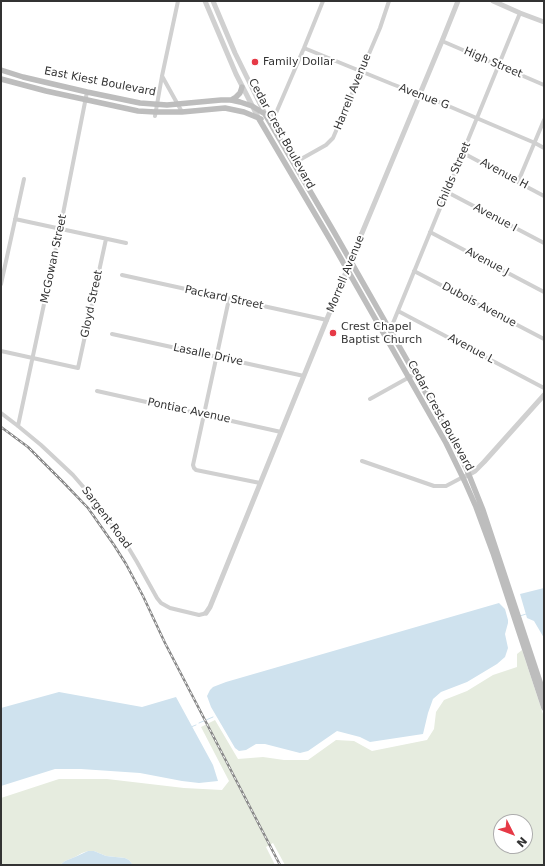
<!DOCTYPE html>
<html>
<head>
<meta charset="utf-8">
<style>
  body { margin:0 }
  #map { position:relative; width:545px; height:866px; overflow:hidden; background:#fff; font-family:"DejaVu Sans",sans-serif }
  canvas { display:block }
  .frame { position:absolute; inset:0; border:2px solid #333; pointer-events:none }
  .north { position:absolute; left:493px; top:814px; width:40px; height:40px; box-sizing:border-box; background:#fff; border:1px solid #adadad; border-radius:50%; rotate:132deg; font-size:11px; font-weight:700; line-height:16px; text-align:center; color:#333 }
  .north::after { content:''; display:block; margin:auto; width:14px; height:18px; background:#e63946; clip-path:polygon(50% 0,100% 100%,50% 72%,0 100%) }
</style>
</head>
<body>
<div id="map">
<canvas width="545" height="866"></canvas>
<div class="frame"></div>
<div class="north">N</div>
</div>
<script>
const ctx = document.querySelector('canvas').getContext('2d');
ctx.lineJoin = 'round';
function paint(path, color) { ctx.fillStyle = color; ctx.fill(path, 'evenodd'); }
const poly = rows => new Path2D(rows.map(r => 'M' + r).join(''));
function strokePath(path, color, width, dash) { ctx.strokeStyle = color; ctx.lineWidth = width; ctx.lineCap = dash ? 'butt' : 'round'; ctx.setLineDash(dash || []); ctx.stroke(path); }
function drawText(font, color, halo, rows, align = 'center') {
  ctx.font = font + ' "DejaVu Sans",sans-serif'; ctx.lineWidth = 4; ctx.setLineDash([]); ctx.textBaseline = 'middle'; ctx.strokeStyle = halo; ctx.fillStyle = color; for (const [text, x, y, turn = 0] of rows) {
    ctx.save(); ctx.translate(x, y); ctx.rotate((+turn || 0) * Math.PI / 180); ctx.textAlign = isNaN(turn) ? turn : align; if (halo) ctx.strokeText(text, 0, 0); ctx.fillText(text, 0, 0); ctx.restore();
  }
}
paint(poly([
  [522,650,544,717,544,865,285,865,273,843,266,847,275,865,133,865,129,860,125,858,106,856,94,851,88,851,82,853,75,857,65,861,60,865,1,865,1,798,59,779,107,779,184,788,222,790,229,781,201,727,215,720,238,759,263,757,284,760,308,760,336,740,354,741,372,751,427,740,434,729,436,712,444,700,467,691,493,675,517,667,517,654],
  [501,822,525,822,525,846,501,846]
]), '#e6ecdf');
paint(poly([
  [544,588,544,638,534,621,527,618,520,594],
  [499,603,505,609,508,620,508,623,505,634,508,648,505,657,497,664,467,682,441,692,433,699,428,713,423,734,370,742,360,737,337,731,308,751,300,753,265,744,256,744,246,750,239,751,235,748,211,707,207,696,210,690,213,687,226,682],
  [59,692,142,707,176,697,213,765,218,781,199,783,182,781,140,773,81,769,55,769,1,786,1,708],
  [88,851,94,851,106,856,125,858,129,860,133,865,60,865,65,861,75,857]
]), '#cfe2ee');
strokePath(poly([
  [520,616,526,614],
  [199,723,213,717],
  [191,727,196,725]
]), '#cfe2ee', 1);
strokePath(poly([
  [442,41,544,85],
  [304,48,392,84,439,102,535,143,544,148],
  [162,76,182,112],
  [155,116,162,76,178,1],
  [268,119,274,115,276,113,304,48,323,1],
  [463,153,544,196],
  [294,163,326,145,333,138,380,28,389,1],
  [518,182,544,120],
  [447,192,544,243],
  [15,219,126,243],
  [430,232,544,292],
  [414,271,544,339],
  [122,275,327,320],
  [1,284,24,179],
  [229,299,193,465,194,468,196,470,260,483],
  [398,311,544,388],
  [382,331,391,325,393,323,520,13],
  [112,334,304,376],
  [1,351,78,368,106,239],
  [97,391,281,432],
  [370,399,415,374],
  [1,413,18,426,41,445,73,475,86,490,125,542,137,562,157,598,161,603,170,608,199,615,203,614,206,613],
  [18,426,60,229,87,92],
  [362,461,434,486,446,486,463,477]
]), '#d0d0d0', 4);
strokePath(poly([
  [205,1,236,74,259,119],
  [213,1,235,53,265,114],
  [493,1,520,13,544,22],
  [466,476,475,471,484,462,544,395],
  [206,613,210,607,357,245,442,41,458,1]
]), '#d0d0d0', 5);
strokePath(poly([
  [1,70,23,77,87,92,140,103,167,105,221,100,231,100,240,102,252,106,265,114,334,232,415,374,454,443,467,470,483,510,544,694],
  [1,79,46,91,138,111,155,112,182,112,225,108,244,112,261,119],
  [231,100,236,97,240,93,242,87],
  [259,119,331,241,446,443,465,482,476,507,493,553,544,708]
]), '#bdbdbd', 5.5);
const rail = poly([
  [1,427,28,447,63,482,88,508,114,545,126,564,143,596,165,643,280,865]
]);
strokePath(rail, '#888', 2.5);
strokePath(rail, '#fff', 1, [3]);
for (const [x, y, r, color] of [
  [255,62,4,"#e63946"],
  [333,333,4,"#e63946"]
]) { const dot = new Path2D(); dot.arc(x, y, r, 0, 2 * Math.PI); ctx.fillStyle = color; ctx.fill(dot); strokePath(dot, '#fff', 1.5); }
drawText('11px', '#333', '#fff', [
  ["Family Dollar",263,62],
  ["Crest Chapel",341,327],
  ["Baptist Church",341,340]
], 'left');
drawText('11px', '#333', '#fff', [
  ["High Street",493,63,23],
  ["East Kiest Boulevard",100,82,11],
  ["Harrell Avenue",353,92,-68],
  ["Avenue G",424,97,21],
  ["Cedar Crest Boulevard",281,134,61],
  ["Avenue H",504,174,28],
  ["Childs Street",454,175,-67],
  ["Avenue I",495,218,28],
  ["McGowan Street",54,259,-78],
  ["Avenue J",487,262,28],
  ["Morrell Avenue",346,274,-68],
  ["Packard Street",224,298,12],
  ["Gloyd Street",92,304,-78],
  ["Dubois Avenue",479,305,28],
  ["Avenue L",471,349,28],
  ["Lasalle Drive",208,355,12],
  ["Pontiac Avenue",189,411,12],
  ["Cedar Crest Boulevard",440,416,61],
  ["Sargent Road",106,518,53]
]);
</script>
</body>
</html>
